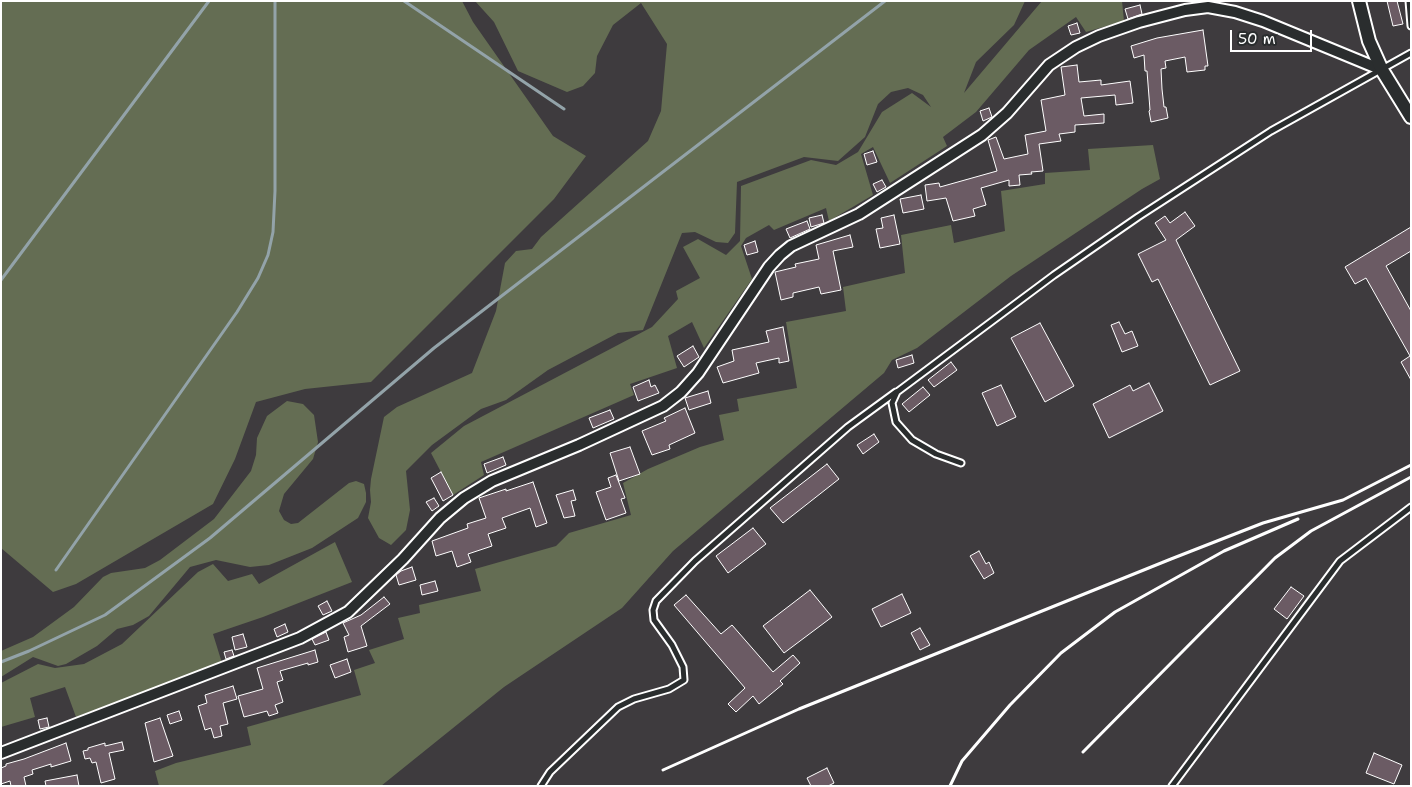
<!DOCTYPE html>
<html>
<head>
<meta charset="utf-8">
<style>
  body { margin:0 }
  #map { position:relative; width:1412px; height:787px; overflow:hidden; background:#3e3b3e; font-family:"Shantell Sans",sans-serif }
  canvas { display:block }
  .frame { position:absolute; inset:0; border:2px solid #fff; pointer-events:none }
  .scale { position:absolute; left:1230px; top:30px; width:82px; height:22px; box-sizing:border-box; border:2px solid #fff; border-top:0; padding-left:6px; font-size:15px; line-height:18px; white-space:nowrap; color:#fff; -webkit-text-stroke:4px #2a2d2e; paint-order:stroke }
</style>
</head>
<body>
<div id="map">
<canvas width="1412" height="787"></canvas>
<div class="frame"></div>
<div class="scale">50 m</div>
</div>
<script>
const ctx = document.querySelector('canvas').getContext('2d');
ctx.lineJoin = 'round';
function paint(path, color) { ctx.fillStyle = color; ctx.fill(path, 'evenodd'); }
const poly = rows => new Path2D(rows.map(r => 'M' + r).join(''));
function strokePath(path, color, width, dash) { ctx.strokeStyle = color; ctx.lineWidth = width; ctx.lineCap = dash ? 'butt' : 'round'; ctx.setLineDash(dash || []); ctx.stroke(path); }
paint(poly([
  [1,1,462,1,473,22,553,136,586,156,554,199,371,382,305,389,256,402,235,459,213,504,76,584,53,592,1,548],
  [475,1,1025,1,1014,25,976,62,964,93,1042,1,1122,1,1124,21,1086,32,1076,17,1029,50,976,112,943,137,947,146,890,183,873,147,861,154,873,195,829,221,826,208,774,230,769,225,746,238,741,246,752,279,704,348,692,322,668,336,677,368,630,384,634,395,481,462,484,475,453,495,431,453,464,426,652,327,678,299,676,291,700,278,683,247,698,239,726,255,740,241,741,186,811,160,836,165,858,152,882,112,912,93,931,107,923,95,908,88,891,92,878,104,865,137,838,161,804,157,737,182,735,233,728,243,716,242,695,232,682,233,643,330,618,333,548,370,506,400,481,409,432,445,406,471,410,510,406,530,391,545,379,538,368,518,371,502,370,490,371,479,384,417,397,407,472,373,496,311,505,263,516,251,532,249,541,237,648,141,661,111,667,44,641,3,613,25,597,56,595,73,583,86,567,92,518,71,494,22],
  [1153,145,1160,179,1142,189,1011,276,917,348,892,360,884,373,673,551,622,608,504,687,381,786,159,786,155,771,176,763,251,745,247,727,361,695,354,670,375,663,369,650,404,639,398,618,420,613,419,605,481,591,475,569,556,546,569,533,631,515,623,483,648,469,700,447,724,440,719,415,739,411,737,399,797,388,786,322,846,311,843,287,905,273,901,235,951,225,954,243,1005,231,1001,191,1045,184,1045,173,1090,170,1088,149],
  [287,401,303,404,314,415,318,442,313,459,284,494,279,511,284,520,291,524,298,523,349,483,356,481,364,484,366,493,366,502,358,518,312,548,269,565,250,567,216,560,190,567,149,616,133,625,117,629,97,646,66,664,58,666,33,657,1,677,1,651,33,637,74,607,103,577,111,573,145,568,160,560,214,519,251,471,256,455,257,438,267,416],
  [335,542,352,582,263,617,213,634,222,663,76,717,65,687,30,698,35,717,1,727,1,683,38,664,55,668,84,664,122,644,198,572,213,564,228,581,252,574,259,584]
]), '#646d53');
strokePath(poly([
  [404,1,564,109],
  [1,280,209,1],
  [56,570,237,312,258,278,268,255,273,232,275,191,275,1],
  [1,662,29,651,105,615,210,538,434,348,885,1]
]), '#93a3a9', 3);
const building = poly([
  [1387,1,1397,1,1403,24,1393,26,1387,1],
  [1140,5,1142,14,1128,19,1125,9,1140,5],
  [1077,23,1080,33,1071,35,1068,26,1077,23],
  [1203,30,1208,66,1205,66,1205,70,1187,72,1185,57,1165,61,1166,68,1161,69,1162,89,1164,107,1166,107,1168,118,1151,122,1149,111,1150,110,1147,71,1145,71,1144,55,1134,58,1131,46,1157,38,1203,30],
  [1077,65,1079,82,1101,80,1101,85,1130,81,1133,103,1116,105,1115,95,1081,98,1084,116,1104,114,1104,123,1075,125,1075,132,1059,134,1061,141,1039,144,1043,171,1031,172,1032,174,1019,175,1020,185,1009,186,1009,180,981,188,986,205,973,209,975,216,953,221,946,198,927,201,925,185,939,183,940,187,997,171,988,140,996,137,1004,159,1028,154,1025,135,1046,131,1041,100,1065,95,1061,67,1077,65],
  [989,108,992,117,983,121,980,111,989,108],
  [873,151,877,162,867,165,864,154,873,151],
  [882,180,886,187,877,192,873,184,882,180],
  [921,195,924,209,903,213,900,199,921,195],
  [1185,212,1195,226,1176,240,1240,371,1210,385,1158,279,1152,282,1138,254,1166,240,1155,223,1165,216,1170,223,1185,212],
  [822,215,824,223,811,227,809,218,822,215],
  [894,215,900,244,880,248,876,229,883,228,881,218,894,215],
  [807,221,810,229,790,238,786,229,807,221],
  [1411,227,1411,251,1386,266,1411,311,1411,380,1401,362,1410,356,1366,278,1355,284,1345,267,1411,227],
  [850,235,853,247,833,251,841,290,821,294,819,287,793,293,793,297,781,300,775,272,796,267,795,264,819,259,816,245,850,235],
  [755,241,758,252,747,255,744,245,755,241],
  [1119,322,1125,334,1132,331,1138,346,1122,352,1111,325,1119,322],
  [1040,323,1074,386,1045,402,1011,338,1040,323],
  [783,327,789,361,779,363,779,358,756,363,759,373,723,383,717,367,734,361,732,350,769,342,766,331,783,327],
  [693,346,699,357,684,367,677,356,693,346],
  [912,355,914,363,898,368,896,360,912,355],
  [951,362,957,370,934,387,928,380,951,362],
  [649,380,651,387,655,385,659,393,638,401,633,387,649,380],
  [1149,383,1163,411,1109,438,1093,404,1130,385,1133,391,1149,383],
  [1001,385,1016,417,997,426,982,393,1001,385],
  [923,387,930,395,909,412,902,404,923,387],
  [708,391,711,403,689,410,685,398,708,391],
  [685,408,695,433,669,445,670,449,652,455,642,431,666,421,664,418,685,408],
  [610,410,614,419,593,428,589,418,610,410],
  [874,434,879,442,863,454,857,445,874,434],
  [630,447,640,474,619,481,610,453,630,447],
  [503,457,506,465,487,473,484,464,503,457],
  [827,464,839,479,783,523,770,508,827,464],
  [441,472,453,495,443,501,431,478,441,472],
  [616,475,625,498,621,499,626,513,606,520,596,492,611,487,608,478,616,475],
  [533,482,547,523,536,527,530,508,502,518,506,528,488,534,492,546,468,554,471,562,457,567,452,551,436,556,432,541,468,528,467,524,486,518,479,498,506,489,506,491,533,482],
  [573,490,576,500,571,501,575,516,564,518,556,495,573,490],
  [434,498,439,506,432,511,426,502,434,498],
  [753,528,766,544,728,573,716,556,753,528],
  [979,551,986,564,989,562,994,573,984,579,970,556,979,551],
  [412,567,416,580,399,585,396,575,401,571,412,567],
  [435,581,438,591,422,595,420,585,435,581],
  [1291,587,1304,596,1287,619,1274,609,1291,587],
  [810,590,832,617,784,653,763,626,810,590],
  [902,594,911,613,881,627,872,609,902,594],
  [686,595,721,634,732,625,773,672,793,655,800,663,780,681,783,684,759,704,753,696,736,712,728,704,745,688,674,605,686,595],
  [384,597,390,604,361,626,367,646,348,652,344,637,349,635,343,623,361,615,384,597],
  [327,601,332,611,323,615,318,606,327,601],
  [285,624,288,632,277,637,274,629,285,624],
  [920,628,930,645,920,650,911,633,920,628],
  [326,632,329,640,315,645,312,639,326,632],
  [243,634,247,647,235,650,232,637,243,634],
  [232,650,234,656,226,659,224,652,232,650],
  [315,650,318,662,308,665,308,663,280,671,283,680,277,682,283,702,275,705,278,713,269,716,267,711,244,717,238,696,263,689,257,668,315,650],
  [347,659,351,672,335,678,330,665,347,659],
  [233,686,237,699,223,703,228,724,220,726,222,736,214,738,211,728,205,730,198,706,207,703,205,695,233,686],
  [179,711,182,720,170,724,167,715,179,711],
  [47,718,49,727,40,729,38,720,47,718],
  [160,718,173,756,154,762,145,723,160,718],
  [122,742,124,750,109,753,115,779,101,783,96,762,92,763,90,758,85,759,83,751,88,750,88,748,105,743,105,746,122,742],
  [66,743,71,761,51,767,51,764,32,770,33,774,24,777,26,786,11,786,10,781,1,784,1,768,6,766,6,764,24,759,66,743],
  [1374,753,1402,765,1394,784,1366,773,1374,753],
  [827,768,834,783,828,786,811,786,807,778,827,768],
  [77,775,79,786,46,786,45,781,77,775]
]);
paint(building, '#6b5b64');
strokePath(building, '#fff', 1);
const service = poly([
  [1409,1,1411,26],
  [961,463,936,454,912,440,896,422,892,403,897,392,1054,275,1138,217,1271,131,1411,53],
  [541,786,550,772,618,707,634,699,669,689,684,680,683,667,672,645,654,620,653,610,656,601,695,561,848,427,896,392],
  [1172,786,1340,561,1411,507]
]);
const minor = poly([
  [1,753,300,638,348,612,403,559,440,518,464,498,492,481,579,445,663,406,681,392,698,373,769,267,780,255,791,246,859,214,982,135,1007,113,1049,65,1076,47,1099,36,1139,22,1185,10,1208,7,1235,12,1263,21,1382,70]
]);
const tertiary = poly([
  [1359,1,1369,41,1382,70,1411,117]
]);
strokePath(service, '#fff', 9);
strokePath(minor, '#fff', 14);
strokePath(tertiary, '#fff', 16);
strokePath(service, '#2a2d2e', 5);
strokePath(minor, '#2a2d2e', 10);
strokePath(tertiary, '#2a2d2e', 12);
strokePath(poly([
  [1083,752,1275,558,1311,531,1411,477],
  [663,770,799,709,1171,559,1263,523,1343,500,1411,465],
  [950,786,962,761,1010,705,1061,653,1115,612,1224,551,1298,519]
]), '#fff', 3);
</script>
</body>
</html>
